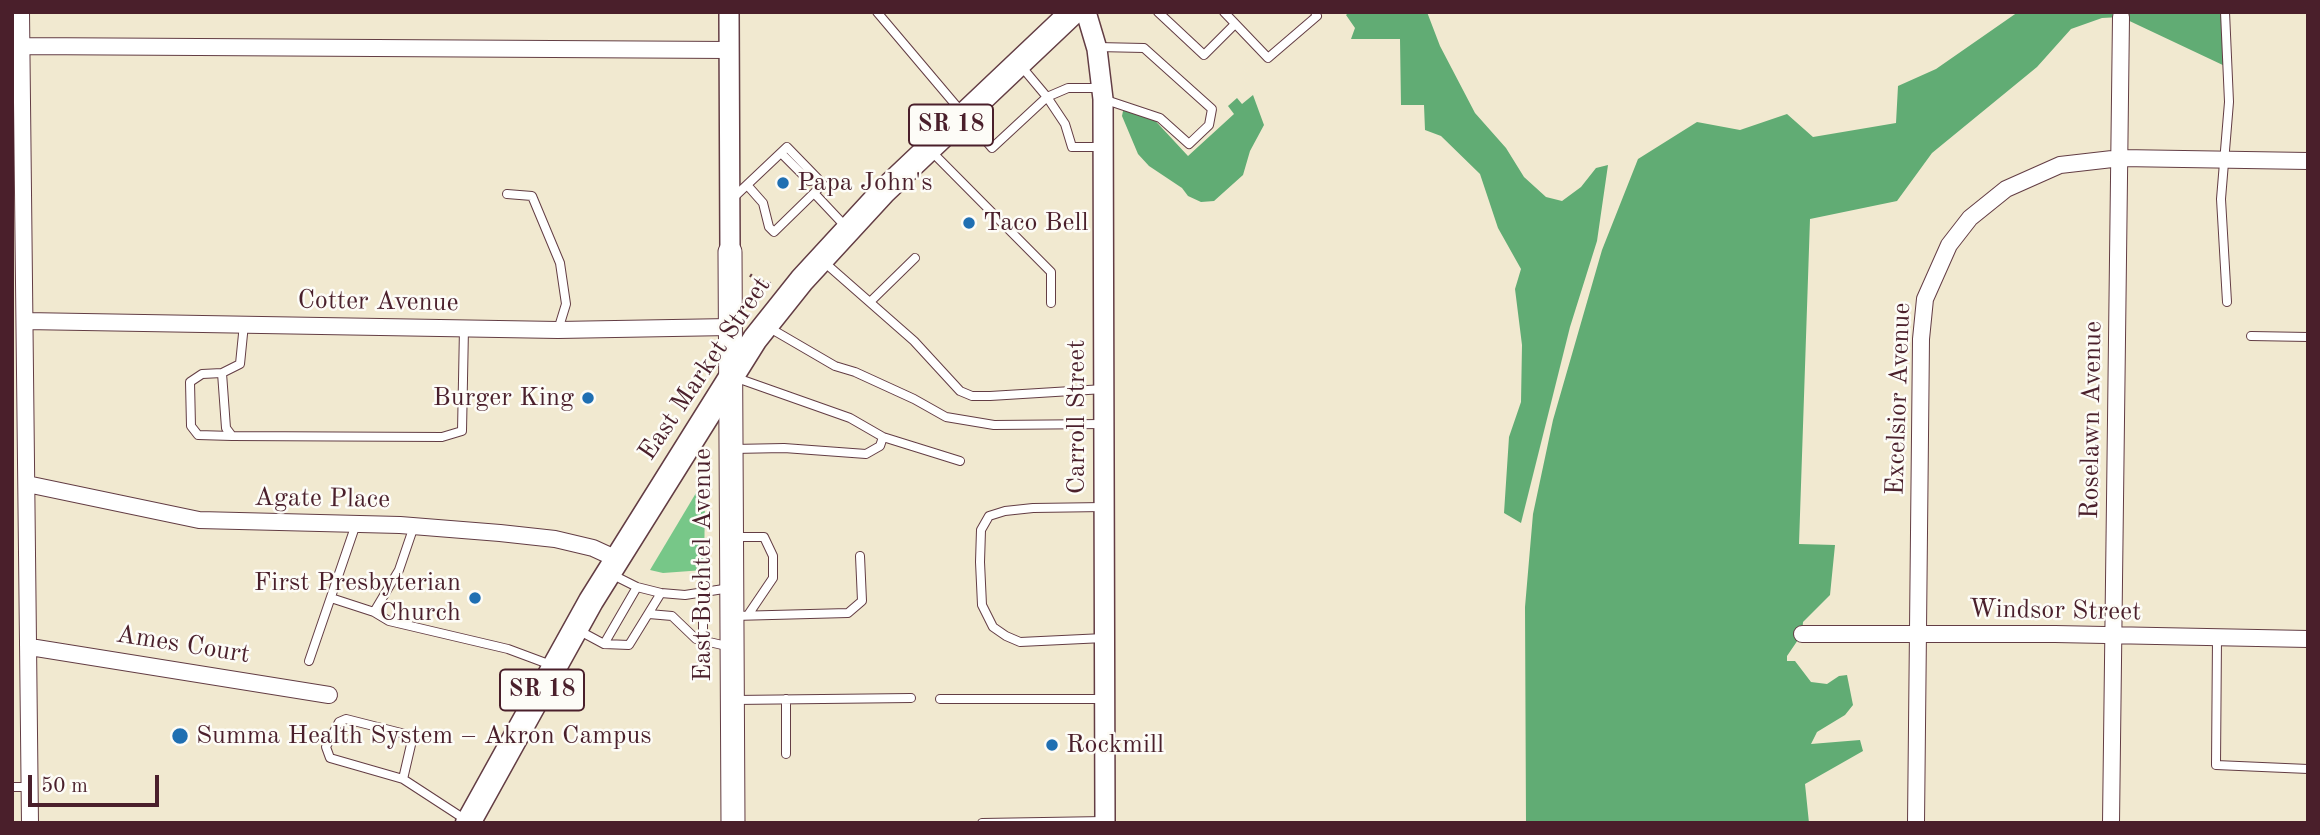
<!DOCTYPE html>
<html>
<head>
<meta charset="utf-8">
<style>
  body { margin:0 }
  #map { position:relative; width:2320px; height:835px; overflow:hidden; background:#f1e9d0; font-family:"Old Standard TT",serif }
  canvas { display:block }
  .frame { position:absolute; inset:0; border:14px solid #4a1f2b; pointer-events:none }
  .scale { position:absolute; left:28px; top:775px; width:131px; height:32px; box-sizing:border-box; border:4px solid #4a1f2b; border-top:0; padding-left:9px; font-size:21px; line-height:24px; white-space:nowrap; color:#4a1f2b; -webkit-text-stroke:5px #fdfcf7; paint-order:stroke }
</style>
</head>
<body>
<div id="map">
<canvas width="2320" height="835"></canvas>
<div class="frame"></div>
<div class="scale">50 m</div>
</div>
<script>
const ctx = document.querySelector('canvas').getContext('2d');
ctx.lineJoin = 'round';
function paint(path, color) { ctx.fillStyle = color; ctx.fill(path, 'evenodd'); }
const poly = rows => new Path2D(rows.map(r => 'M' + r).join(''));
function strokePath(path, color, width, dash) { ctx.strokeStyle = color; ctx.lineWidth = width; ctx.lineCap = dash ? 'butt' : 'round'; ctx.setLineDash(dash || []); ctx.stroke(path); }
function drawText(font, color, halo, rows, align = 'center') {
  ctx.font = font + ' "Old Standard TT",serif'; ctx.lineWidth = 5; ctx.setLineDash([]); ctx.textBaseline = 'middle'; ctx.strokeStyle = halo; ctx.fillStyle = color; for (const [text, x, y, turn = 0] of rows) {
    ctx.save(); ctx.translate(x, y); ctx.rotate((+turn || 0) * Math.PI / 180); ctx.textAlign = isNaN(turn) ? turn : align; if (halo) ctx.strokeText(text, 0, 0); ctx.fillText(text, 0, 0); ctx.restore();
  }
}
paint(poly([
  [701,491,705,498,704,570,663,573,650,570,696,493]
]), '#77c788');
paint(poly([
  [1349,12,1427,12,1440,46,1475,113,1506,148,1524,177,1546,197,1562,201,1581,187,1596,168,1608,165,1597,241,1570,327,1521,523,1504,513,1509,437,1521,402,1522,345,1515,289,1521,269,1498,228,1480,174,1441,136,1425,130,1424,105,1401,105,1400,39,1351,39,1355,28,1346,15],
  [2018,12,2225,12,2227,67,2121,17,2102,18,2071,29,2037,67,1932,153,1897,201,1810,219,1799,544,1835,545,1830,595,1803,622,1802,634,1787,656,1787,661,1795,661,1811,682,1827,684,1839,676,1847,675,1853,705,1845,715,1817,732,1811,744,1860,740,1863,751,1805,784,1809,823,1526,823,1525,607,1533,514,1553,420,1602,250,1638,159,1697,122,1740,130,1787,114,1813,137,1896,123,1898,86,1936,69],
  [1253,95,1264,125,1250,151,1243,175,1214,201,1201,202,1188,196,1182,188,1149,166,1138,154,1122,116,1124,106,1149,114,1188,156,1234,114,1228,106,1237,98,1242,104]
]), '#61ac74');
const service = poly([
  [877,12,992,148,1047,97,1021,66],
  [1158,12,1204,55,1235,24],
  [1224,12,1268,58,1317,16,1315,12],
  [2225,12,2229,102,2221,199,2227,302],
  [1097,47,1144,48,1212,109,1209,125,1189,144,1160,118,1103,99],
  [1102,88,1068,88,1047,97,1065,124,1072,147,1103,147],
  [930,150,1051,272,1051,303],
  [781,153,809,181,819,180],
  [748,186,763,203,769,227,774,232,814,193],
  [507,194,532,196,560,263,566,304,558,330],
  [732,199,787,147,823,184,814,193,846,227],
  [824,262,914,341,960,391,972,396,990,396,1104,389],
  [871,301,915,258],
  [244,324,240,364,222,373,226,428,232,436,442,437,462,431,464,328],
  [768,327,835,366,855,372,914,399,946,417,994,425,1103,424],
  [2251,336,2308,337],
  [222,373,202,374,190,382,191,426,198,435,232,436],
  [883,437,960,461],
  [733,449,784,448,866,454,880,446,883,437,850,418,734,377],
  [1104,507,1033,508,1005,511,989,516,981,530,980,562,982,605,993,627,1006,636,1020,642,1104,638],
  [733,537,764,537,773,556,773,578,748,615],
  [611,574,637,587,661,593,685,595,730,588],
  [703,592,703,641],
  [331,598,374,612,399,570,414,526],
  [374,612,389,621,508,649,551,665],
  [649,614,672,616,696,639,731,647],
  [734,616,848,613,862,601,860,556],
  [578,630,604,644,629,645,661,593],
  [2217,638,2216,765,2308,769],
  [604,644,637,587],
  [309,661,356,524],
  [786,699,786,754],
  [940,699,1104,699],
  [734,700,911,698],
  [403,779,413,736,346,719,339,722,326,747,330,758,403,779,466,820],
  [12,787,30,787],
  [982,823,1105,821]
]);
const minor = poly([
  [21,12,30,823],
  [22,46,729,50],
  [25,321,558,330,730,327],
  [27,484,199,520,400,525,500,533,555,539,593,548,617,559],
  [1802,634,2055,634,2308,639],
  [30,647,329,695],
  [1916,823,1921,339,1925,299,1949,245,1970,218,2006,189,2060,165,2121,158,2308,161],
  [2111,823,2121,17]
]);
const tertiary = poly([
  [729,12,730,252],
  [1086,12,1097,49,1103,99,1105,823]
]);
const secondary = poly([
  [730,252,733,823]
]);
const primary = poly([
  [468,823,591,601,755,339,802,280,883,192,1073,12]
]);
strokePath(service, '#633d44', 10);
strokePath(minor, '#633d44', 18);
strokePath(tertiary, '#633d44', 22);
strokePath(secondary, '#633d44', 25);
strokePath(primary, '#633d44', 27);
strokePath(poly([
  [750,275,761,282,772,284]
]), '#633d44', 3.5, [2, 5]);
strokePath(service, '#fff', 8);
strokePath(minor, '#fff', 16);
strokePath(tertiary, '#fff', 19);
strokePath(secondary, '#fff', 23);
strokePath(primary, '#fff', 24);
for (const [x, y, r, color] of [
  [783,183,7,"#1f6fb2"],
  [969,223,7,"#1f6fb2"],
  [588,398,7,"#1f6fb2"],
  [475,598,7,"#1f6fb2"],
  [180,736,9,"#1f6fb2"],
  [1052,745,7,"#1f6fb2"]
]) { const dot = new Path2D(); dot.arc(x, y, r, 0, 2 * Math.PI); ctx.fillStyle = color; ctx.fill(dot); strokePath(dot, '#fdfcf7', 2.5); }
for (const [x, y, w] of [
  [951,125,84],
  [542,690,84]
]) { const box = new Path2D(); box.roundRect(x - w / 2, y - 20.5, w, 41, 5); ctx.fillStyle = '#fdfcf7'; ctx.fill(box); strokePath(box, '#4a1f2b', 2); }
drawText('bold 24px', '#4a1f2b', null, [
  ["SR 18",951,125],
  ["SR 18",542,690]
]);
drawText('26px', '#4a1f2b', '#fdfcf7', [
  ["Papa John's",797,183],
  ["Taco Bell",983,223],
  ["Burger King",574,398,"right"],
  ["First Presbyterian",461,583,"right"],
  ["Church",461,613,"right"],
  ["Summa Health System – Akron Campus",196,736],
  ["Rockmill",1066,745]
], 'left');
drawText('26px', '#4a1f2b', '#fdfcf7', [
  ["Cotter Avenue",378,302,1],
  ["East Market Street",705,369,-56],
  ["Excelsior Avenue",1899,399,-88],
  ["Carroll Street",1077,417,-90],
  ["Roselawn Avenue",2092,420,-89],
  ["Agate Place",322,499,1],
  ["East Buchtel Avenue",703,565,-90],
  ["Windsor Street",2055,611,1],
  ["Ames Court",183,645,9]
]);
</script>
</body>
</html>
